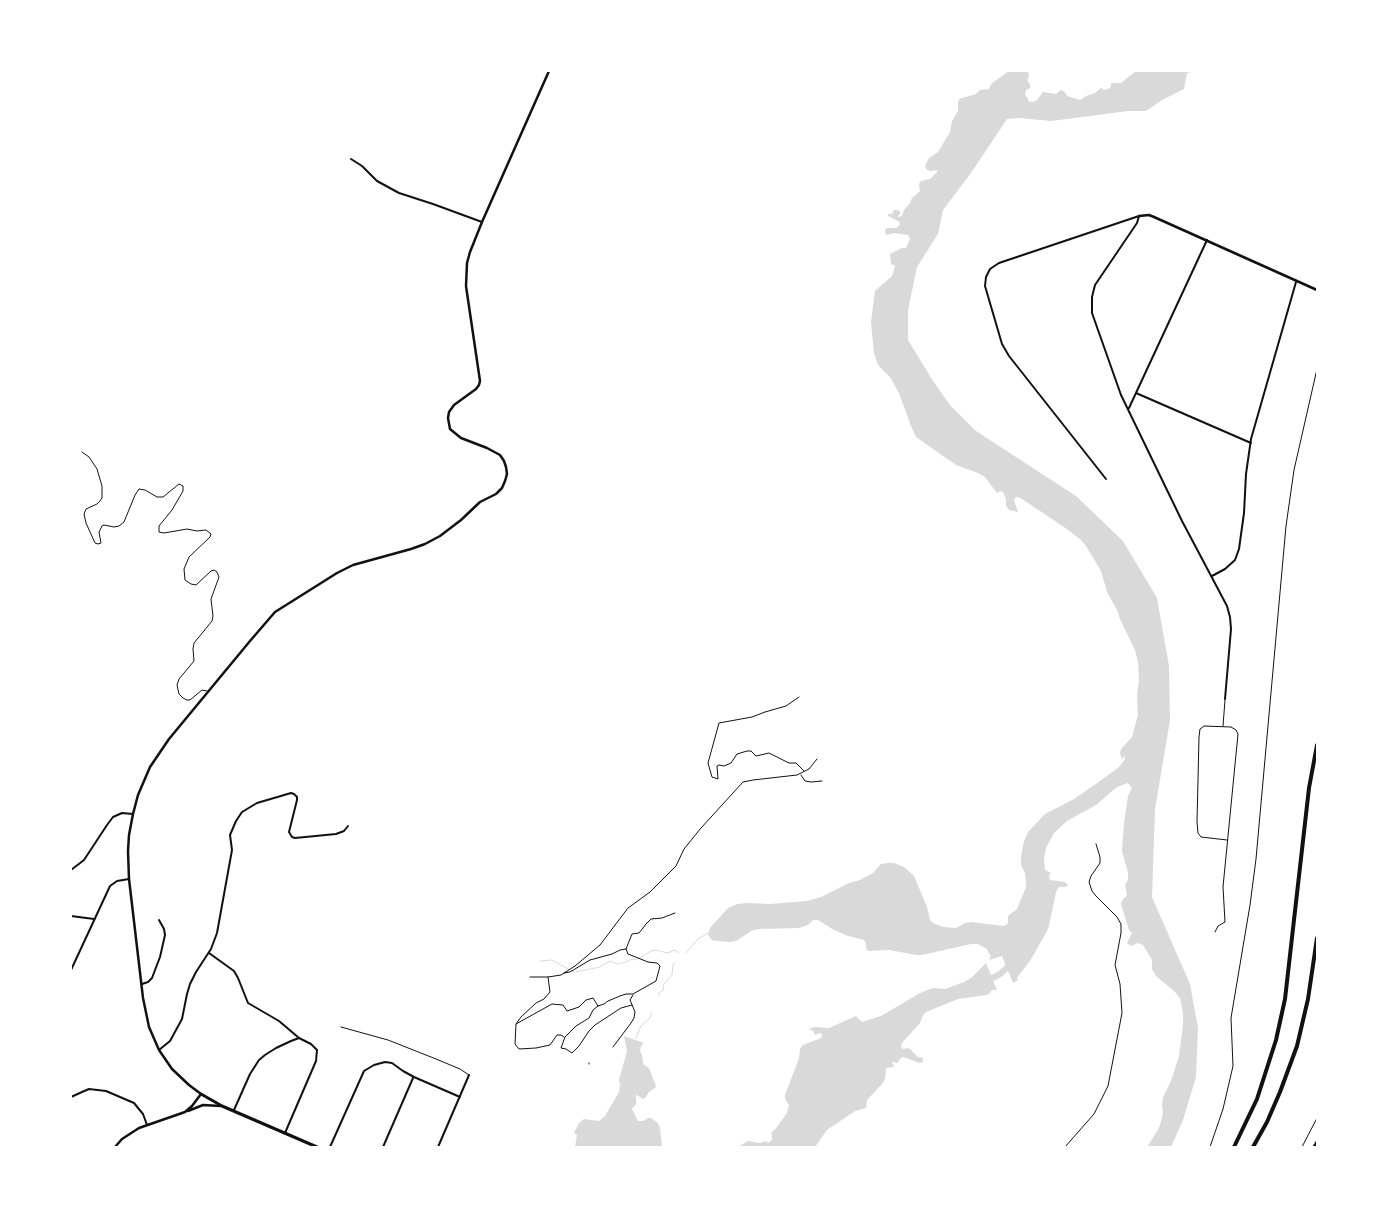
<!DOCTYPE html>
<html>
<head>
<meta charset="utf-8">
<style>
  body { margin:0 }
  #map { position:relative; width:1388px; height:1218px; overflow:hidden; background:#fff; font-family:"Libre Baskerville",serif }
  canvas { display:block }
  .frame { position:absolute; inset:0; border:72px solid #fff; pointer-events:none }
</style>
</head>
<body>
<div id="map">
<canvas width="1388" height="1218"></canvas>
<div class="frame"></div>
</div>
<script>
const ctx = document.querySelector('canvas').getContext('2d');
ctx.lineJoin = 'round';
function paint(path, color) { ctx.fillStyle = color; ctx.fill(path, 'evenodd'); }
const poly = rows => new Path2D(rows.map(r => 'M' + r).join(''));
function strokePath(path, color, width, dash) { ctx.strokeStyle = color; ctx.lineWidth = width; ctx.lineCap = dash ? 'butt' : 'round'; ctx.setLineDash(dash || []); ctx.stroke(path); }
paint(poly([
  [1009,71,1028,71,1029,77,1027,80,1030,84,1030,88,1026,90,1025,95,1028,98,1028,101,1033,102,1037,100,1043,92,1056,94,1061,90,1065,92,1067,96,1080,100,1082,99,1086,96,1095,93,1101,88,1104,90,1108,89,1111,87,1111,83,1121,83,1135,72,1139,71,1149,72,1152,71,1199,71,1187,73,1184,89,1162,100,1146,111,1128,111,1051,121,1019,118,1007,119,971,173,943,210,938,234,917,267,908,310,908,340,933,381,950,405,976,431,1076,496,1123,541,1157,598,1169,666,1170,720,1155,809,1152,897,1190,984,1198,1028,1196,1077,1183,1120,1171,1147,1147,1147,1159,1128,1163,1114,1162,1104,1163,1097,1171,1081,1179,1056,1183,1024,1183,1013,1180,998,1175,992,1156,976,1152,969,1152,960,1143,945,1138,943,1131,946,1127,943,1132,933,1129,930,1121,904,1123,899,1127,896,1125,884,1128,880,1128,873,1122,851,1124,823,1128,796,1132,788,1128,783,1117,787,1096,805,1067,821,1054,833,1046,848,1044,859,1045,870,1051,873,1049,876,1050,880,1065,882,1068,885,1066,887,1059,887,1056,892,1049,926,1046,933,1030,961,1019,975,1017,978,1018,980,1013,983,1002,956,989,960,991,955,989,954,987,949,978,944,971,944,922,955,916,955,889,950,868,951,866,948,866,943,864,940,848,936,834,930,818,920,813,920,808,925,799,928,758,929,751,931,738,940,731,942,716,941,712,940,708,935,710,928,718,919,728,908,737,904,747,903,770,904,807,901,821,897,849,883,860,880,873,873,881,864,888,863,894,863,904,867,914,876,927,907,930,920,933,923,943,927,956,928,965,923,971,922,1003,926,1006,925,1008,923,1008,916,1017,909,1026,887,1025,873,1021,865,1021,856,1024,841,1028,832,1045,814,1074,799,1100,781,1119,767,1125,759,1125,756,1122,759,1120,753,1121,749,1132,737,1138,715,1137,696,1139,680,1138,662,1135,650,1120,619,1117,610,1107,592,1101,571,1086,546,1080,539,1064,527,1022,499,1018,497,1015,498,1014,500,1018,512,1009,510,1006,506,1006,499,1003,492,1001,491,997,493,985,477,978,473,956,465,916,437,911,426,899,393,890,377,878,365,874,353,871,322,875,291,892,276,895,266,894,265,891,264,890,254,902,248,906,248,910,239,908,235,894,233,886,235,885,232,885,230,887,228,896,228,899,226,900,222,888,216,888,214,892,214,894,210,897,210,900,211,900,214,897,217,902,216,904,210,910,203,912,198,920,191,919,184,921,181,930,179,937,172,937,170,931,171,927,170,925,166,929,158,938,152,950,132,952,121,958,111,958,103,959,99,976,94,980,90,989,89,991,84],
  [986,963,997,990,992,990,989,994,986,995,958,999,926,1012,923,1015,920,1023,902,1043,901,1047,903,1049,908,1048,911,1050,918,1057,923,1058,923,1062,920,1063,903,1057,901,1058,897,1063,892,1062,894,1067,886,1068,885,1079,882,1084,867,1100,866,1108,855,1111,827,1130,815,1147,738,1147,748,1141,760,1143,766,1141,768,1143,772,1140,772,1136,771,1133,777,1127,787,1113,789,1105,785,1099,785,1095,799,1058,800,1049,803,1045,821,1038,822,1036,822,1034,820,1033,815,1035,813,1031,809,1029,814,1027,829,1028,856,1016,862,1022,881,1016,920,993,933,988,945,989,964,982,971,978],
  [624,1036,644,1043,641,1046,640,1051,642,1055,643,1064,649,1068,656,1086,655,1088,649,1092,645,1098,643,1099,637,1095,636,1096,636,1104,632,1109,638,1121,643,1121,648,1118,651,1118,658,1123,660,1128,662,1147,575,1147,577,1135,574,1133,579,1123,584,1119,599,1121,605,1116,619,1092,620,1085,619,1080,627,1051]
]), '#d9d9d9');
strokePath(poly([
  [686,953,698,939,708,933],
  [540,961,552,960,570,970,575,972,600,967,610,961,617,964,626,962,632,959,636,960,651,951,657,950,667,953,675,950,679,953],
  [659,996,659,993,664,989,663,985,672,975,673,965,675,962],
  [636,1038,641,1026,650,1018,652,1013]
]), '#d9d9d9', 1);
strokePath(poly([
  [987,981,1000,974,1011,964]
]), '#d9d9d9', 6);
strokePath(poly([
  [799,697,786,706,765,712,752,717,719,723,708,763,712,777,718,779,717,766,719,765,724,766,731,763,737,754,747,751,751,751,756,756,769,753,789,763,796,763,804,771],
  [801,775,805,781,811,782,822,781],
  [564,973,570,972,590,960,612,954,620,950,626,949],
  [530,977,548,977,561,975,575,966,600,945,628,908,650,892,676,866,684,849,701,828,743,782,753,780,797,775,809,769,817,759],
  [548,977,550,992,544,999,536,1003,521,1017,516,1024,515,1044,519,1049,536,1048,550,1045,557,1035,561,1035,564,1037],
  [632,1005,621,1008,595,1025,589,1031,579,1046,572,1053,566,1049,561,1048,565,1037,576,1026,589,1018,593,1010,598,1006,604,1004,608,1001,620,996,626,994,633,994,656,981,660,966,657,963,648,962,628,954,626,949,632,934,639,933,643,928,646,924,651,919,662,918,675,913],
  [516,1024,552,1004,563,1005,567,1011,579,1007,586,1000,593,998,598,1006],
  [613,1047,631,1023,634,1018,635,1012,630,1000,633,995],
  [589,1063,589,1064],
  [1210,1147,1223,1109,1233,1066,1231,1018,1250,905,1256,859,1286,526,1294,470,1317,369],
  [1302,1147,1317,1118]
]), '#111', 1);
strokePath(poly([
  [82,452,89,457,97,469,102,486,102,498,100,501,97,504,86,509,84,514,86,523,95,543,98,544,101,543,99,532,102,526,104,525,114,527,119,526,124,522,135,495,139,489,145,490,157,497,163,497,179,484,183,486,183,491,172,510,159,526,159,532,164,533,187,529,197,531,206,530,211,534,210,537,189,557,184,569,185,580,191,584,196,585,211,571,214,570,217,572,219,577,211,599,213,616,212,621,194,643,193,649,194,661,179,679,177,685,179,694,183,698,187,700,190,700,202,690,207,691],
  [1223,726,1225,700],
  [1215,932,1218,926,1225,922,1223,887,1238,734,1236,730,1231,727,1204,726,1200,729,1199,737,1197,822,1198,833,1201,837,1227,840],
  [341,1027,388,1040,436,1059,460,1069,469,1075],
  [1065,1147,1094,1114,1108,1086,1122,1013,1120,984,1115,965,1121,933,1121,924,1117,917,1096,896,1092,891,1089,882,1091,876,1100,863,1100,857,1096,844]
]), '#111', 1);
strokePath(poly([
  [351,159,362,166,377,181,399,193,433,204,482,222],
  [1136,393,1251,443],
  [1129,408,1207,240],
  [1106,479,1009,356,1002,344,985,286,986,277,990,269,999,263,1139,216,1137,223,1095,285,1092,297,1092,313,1121,395,1182,521,1227,606,1230,617,1231,629,1225,699],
  [1212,576,1225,569,1235,560,1239,549,1244,513,1246,474,1251,439,1296,282],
  [71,870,84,860,107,825,113,817,122,813,133,814],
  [71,916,94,919],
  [209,953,234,971,238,978,248,1003,279,1021,299,1038],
  [71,970,110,886,117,881,129,879],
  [142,984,148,982,152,978,160,957,165,935,164,929,159,920],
  [159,1050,170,1041,182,1019,187,994,190,984,196,972,211,949,217,933,232,850,230,835,236,821,242,812,257,803,291,793,294,794,297,797,297,800,289,832,292,837,295,838,336,834,344,831,348,826],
  [71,1097,82,1092,89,1089,106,1091,134,1103,143,1114,147,1125],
  [234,1110,250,1074,259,1060,265,1055,276,1048,291,1041,299,1038,311,1044,317,1050,316,1061,285,1133],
  [330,1147,364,1071,374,1065,385,1062,392,1063,403,1071,414,1077,460,1097],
  [383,1147,413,1078],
  [438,1147,469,1075]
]), '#111', 2);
strokePath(poly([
  [1139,216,1149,215,1154,217,1317,290],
  [188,1111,203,1105,221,1106],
  [115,1147,122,1139,139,1128,185,1112,192,1106,201,1094,189,1085,172,1069,159,1050,149,1027,143,998,129,879,128,851,129,835,133,814,138,795,150,767,169,739,250,641,275,612,337,573,353,565,411,549,425,544,440,536,461,520,480,502,496,494,502,488,505,481,507,474,506,467,504,461,500,455,487,448,461,438,450,429,448,418,449,412,454,405,476,389,479,385,480,381,466,286,467,263,470,252,482,222,549,71]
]), '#111', 2.5);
strokePath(poly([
  [201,1094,222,1106,317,1147]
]), '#111', 3);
strokePath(poly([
  [1314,1147,1317,1142]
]), '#111', 3);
strokePath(poly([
  [1234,1147,1257,1099,1276,1040,1285,999,1309,788,1317,745],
  [1253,1147,1267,1122,1280,1092,1297,1046,1308,999,1317,938]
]), '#111', 4);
</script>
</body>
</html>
